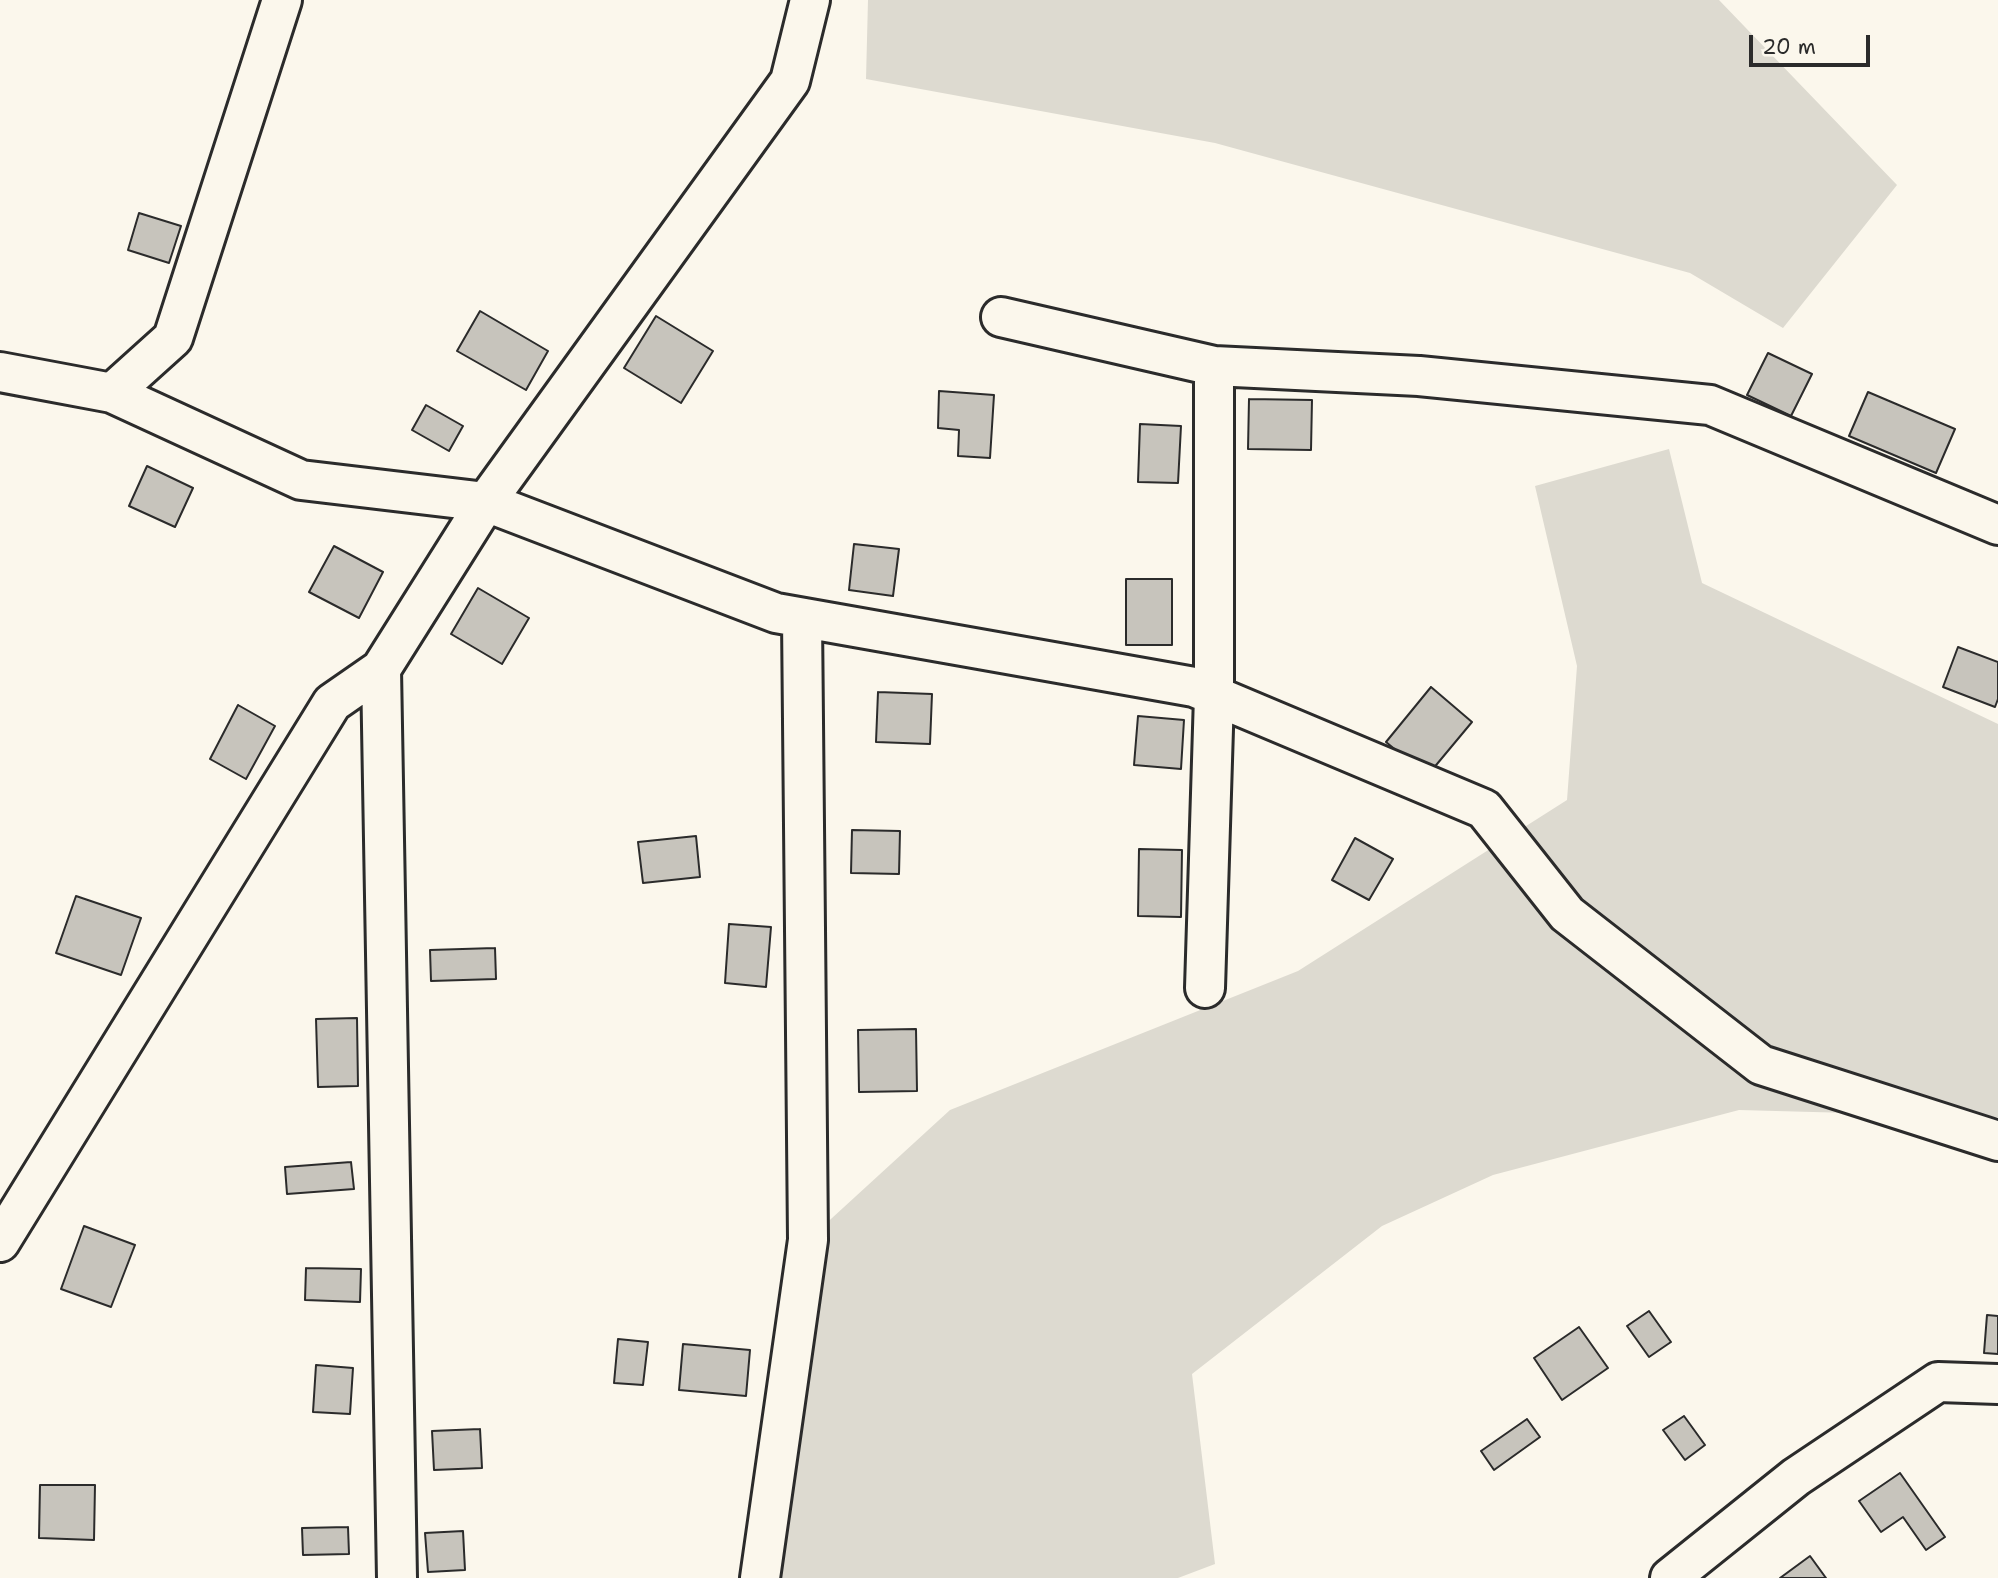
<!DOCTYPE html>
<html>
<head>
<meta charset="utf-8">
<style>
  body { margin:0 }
  #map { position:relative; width:1998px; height:1578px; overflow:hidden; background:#fbf7ec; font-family:"Shantell Sans",sans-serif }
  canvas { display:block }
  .scale { position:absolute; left:1749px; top:35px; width:121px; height:32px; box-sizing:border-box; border:4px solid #2b2b2b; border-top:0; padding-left:9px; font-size:21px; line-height:24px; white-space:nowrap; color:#2b2b2b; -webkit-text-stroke:5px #fbf7ec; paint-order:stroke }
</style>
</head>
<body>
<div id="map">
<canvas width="1998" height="1578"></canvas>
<div class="scale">20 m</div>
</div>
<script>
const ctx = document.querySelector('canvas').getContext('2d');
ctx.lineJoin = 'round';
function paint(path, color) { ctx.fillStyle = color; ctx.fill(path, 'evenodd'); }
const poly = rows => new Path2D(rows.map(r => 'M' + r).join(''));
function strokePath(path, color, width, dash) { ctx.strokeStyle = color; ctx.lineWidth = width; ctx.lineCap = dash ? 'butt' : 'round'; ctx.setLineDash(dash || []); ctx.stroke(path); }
paint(poly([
  [868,0,1719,0,1897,185,1783,328,1690,273,1215,143,866,79],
  [1669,449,1702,583,1998,724,1998,1117,1739,1110,1493,1175,1382,1226,1192,1374,1215,1564,1178,1578,760,1578,808,1240,950,1110,1298,971,1567,800,1577,666,1535,486]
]), '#dddad0');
const building = poly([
  [139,213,181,226,169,263,128,250,139,213],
  [480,311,548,351,526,390,457,351,480,311],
  [656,316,713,351,681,403,624,368,656,316],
  [1768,353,1812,374,1791,416,1747,395,1768,353],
  [939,391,994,395,990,458,958,456,959,430,938,428,939,391],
  [1868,392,1955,429,1936,473,1849,436,1868,392],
  [1249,399,1312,400,1311,450,1248,449,1249,399],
  [426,405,463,426,449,451,412,430,426,405],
  [1140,424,1181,426,1178,483,1138,482,1140,424],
  [147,466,193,488,175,527,129,506,147,466],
  [854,544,899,549,893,596,849,590,854,544],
  [334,546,383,572,359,618,309,592,334,546],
  [1126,579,1172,579,1172,645,1126,645,1126,579],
  [478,588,529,618,502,664,451,634,478,588],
  [1958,647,1998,662,1998,699,1995,707,1943,687,1958,647],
  [1431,687,1472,722,1427,776,1386,742,1431,687],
  [878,692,932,694,930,744,876,742,878,692],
  [238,705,275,726,246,779,210,759,238,705],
  [1138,716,1184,720,1181,769,1134,765,1138,716],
  [852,830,900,831,899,874,851,873,852,830],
  [696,836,700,877,643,883,638,842,696,836],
  [1355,838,1393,859,1369,900,1332,880,1355,838],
  [1139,849,1182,850,1181,917,1138,916,1139,849],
  [76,896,141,918,121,975,56,953,76,896],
  [729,924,771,927,766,987,725,983,729,924],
  [495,948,496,979,431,981,430,950,495,948],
  [357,1018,358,1086,318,1087,316,1019,357,1018],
  [916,1029,917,1091,859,1092,858,1030,916,1029],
  [351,1162,354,1189,287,1194,285,1167,351,1162],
  [84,1226,135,1245,111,1307,61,1289,84,1226],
  [306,1268,361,1269,360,1302,305,1300,306,1268],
  [1649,1311,1671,1342,1649,1357,1627,1326,1649,1311],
  [1987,1315,1998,1316,1998,1354,1984,1353,1987,1315],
  [1579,1327,1608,1368,1562,1400,1534,1358,1579,1327],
  [618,1339,648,1342,643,1385,614,1383,618,1339],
  [683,1344,750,1350,746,1396,679,1390,683,1344],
  [316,1365,353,1368,350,1414,313,1412,316,1365],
  [1684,1416,1705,1445,1685,1460,1663,1430,1684,1416],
  [1527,1419,1540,1437,1494,1470,1481,1451,1527,1419],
  [480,1429,482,1468,434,1470,432,1431,480,1429],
  [1900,1473,1945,1537,1926,1550,1903,1517,1881,1532,1859,1501,1900,1473],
  [40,1485,95,1485,94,1540,39,1538,40,1485],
  [348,1527,349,1554,303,1555,302,1528,348,1527],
  [463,1531,465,1570,428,1572,425,1533,463,1531],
  [1810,1556,1826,1578,1780,1578,1810,1556]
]);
paint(building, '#c7c4bc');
strokePath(building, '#2b2b2b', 2);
const minor = poly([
  [1001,317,1214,366,1214,696,1205,988],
  [1214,366,1419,376,1710,405,1998,525],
  [0,372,112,393,301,480,486,502,776,613,1194,687,1484,809,1567,914,1761,1065,1998,1141],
  [112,393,173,338,282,0],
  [381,669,397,1578],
  [0,1242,332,703,381,669,486,502,790,81,810,0],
  [760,1578,808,1240,802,618],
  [1670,1578,1796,1477,1938,1382,1998,1384]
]);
strokePath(minor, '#2b2b2b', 44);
strokePath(minor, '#fbf7ec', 38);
</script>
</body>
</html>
